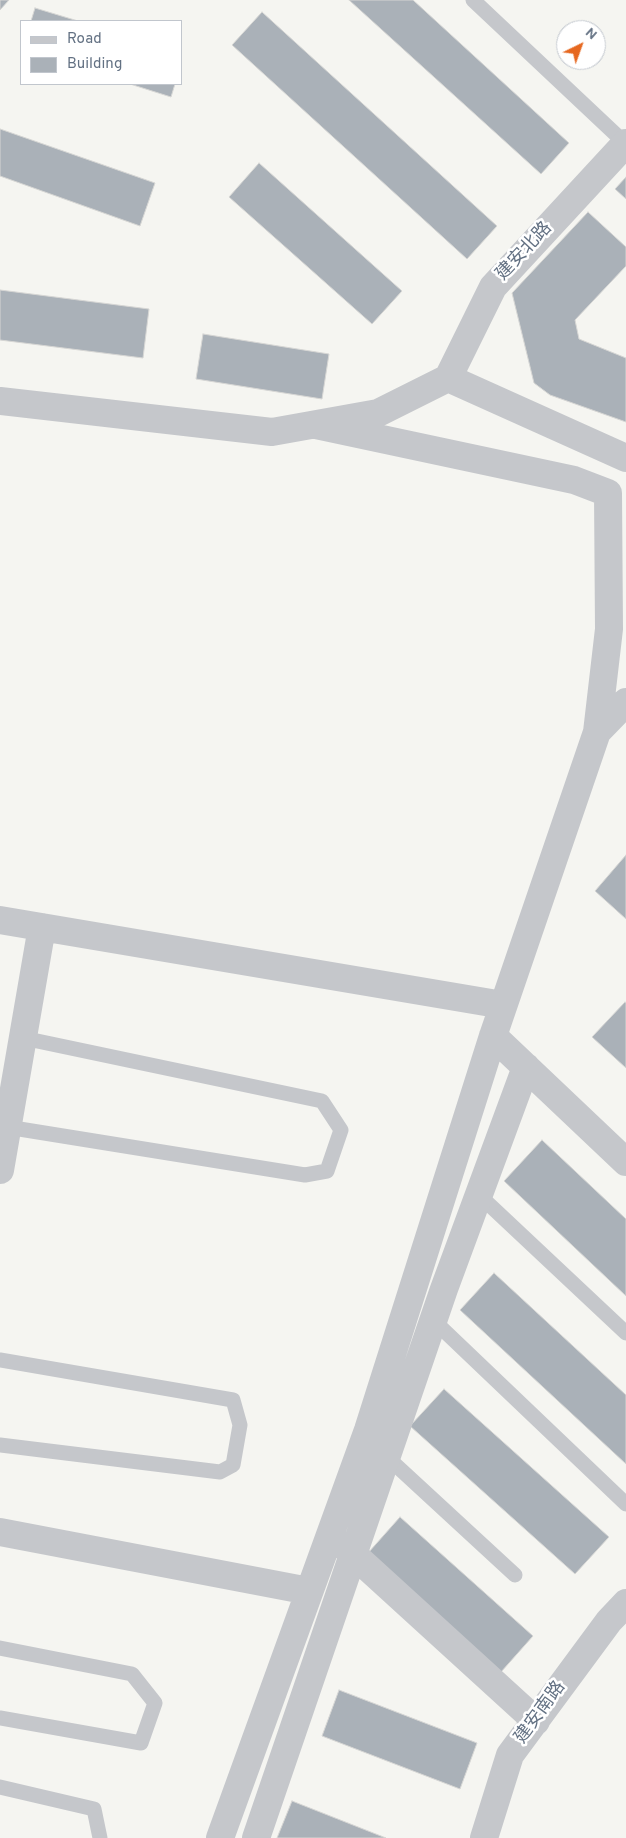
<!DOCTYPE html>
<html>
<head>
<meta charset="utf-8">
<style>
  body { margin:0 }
  #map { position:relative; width:626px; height:1838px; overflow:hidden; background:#f5f5f1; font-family:Overpass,sans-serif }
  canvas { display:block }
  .legend { position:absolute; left:20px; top:20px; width:162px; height:65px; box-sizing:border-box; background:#fff; border:1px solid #c1c6cd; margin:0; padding:6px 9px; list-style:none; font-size:15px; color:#637183 }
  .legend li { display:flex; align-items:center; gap:10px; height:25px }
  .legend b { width:25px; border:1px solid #c1c6cd }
  .north { position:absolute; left:556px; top:20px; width:50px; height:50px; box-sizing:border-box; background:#fff; border:1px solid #c1c6cd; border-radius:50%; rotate:42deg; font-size:14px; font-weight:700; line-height:20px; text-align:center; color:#637183 }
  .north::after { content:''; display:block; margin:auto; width:18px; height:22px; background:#e66820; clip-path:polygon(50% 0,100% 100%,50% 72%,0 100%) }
</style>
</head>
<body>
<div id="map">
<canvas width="626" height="1838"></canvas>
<ul class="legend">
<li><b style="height:6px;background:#c5c7cb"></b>Road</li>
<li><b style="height:14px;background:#aab1b8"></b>Building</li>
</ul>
<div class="north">N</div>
</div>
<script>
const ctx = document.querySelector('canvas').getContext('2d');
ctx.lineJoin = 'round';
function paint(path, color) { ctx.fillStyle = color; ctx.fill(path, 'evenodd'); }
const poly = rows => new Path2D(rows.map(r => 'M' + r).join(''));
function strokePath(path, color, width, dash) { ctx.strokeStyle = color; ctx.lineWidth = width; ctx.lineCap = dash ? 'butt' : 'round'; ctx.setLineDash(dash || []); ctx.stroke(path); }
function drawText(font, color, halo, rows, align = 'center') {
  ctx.font = font + ' Overpass,"Noto Sans SC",sans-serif'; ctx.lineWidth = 5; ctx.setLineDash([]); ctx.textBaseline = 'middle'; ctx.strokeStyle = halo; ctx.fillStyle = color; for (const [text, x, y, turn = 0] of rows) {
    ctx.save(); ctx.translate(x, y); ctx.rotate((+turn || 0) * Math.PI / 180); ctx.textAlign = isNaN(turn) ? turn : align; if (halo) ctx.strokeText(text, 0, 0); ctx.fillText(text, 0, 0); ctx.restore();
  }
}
const building = poly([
  [0,0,9,0,0,10,0,0],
  [349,0,413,0,569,143,541,174,349,0],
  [35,8,78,21,31,21,35,8],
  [262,12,497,226,467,259,232,45,262,12],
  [130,84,175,84,171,97,130,84],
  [0,129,155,183,140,226,0,176,0,129],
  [259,163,402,291,372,324,229,197,259,163],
  [626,177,626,199,615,189,626,177],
  [588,212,626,247,626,266,575,320,579,339,626,358,626,422,550,395,534,383,512,293,588,212],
  [0,290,149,309,143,358,0,340,0,290],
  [203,334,329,354,322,399,196,379,203,334],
  [626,855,626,919,595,891,626,855],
  [625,1002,626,1003,626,1068,592,1037,625,1002],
  [542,1140,626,1219,626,1296,504,1181,542,1140],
  [494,1273,626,1395,626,1464,460,1310,494,1273],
  [444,1389,609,1537,575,1574,410,1426,444,1389],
  [400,1517,533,1636,501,1672,368,1553,400,1517],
  [339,1690,477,1743,460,1789,322,1736,339,1690],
  [292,1801,386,1838,277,1838,292,1801]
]);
paint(building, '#aab1b8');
strokePath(building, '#d6d6d4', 1);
strokePath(poly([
  [473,0,626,144],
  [7,1127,305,1175,327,1171,341,1130,322,1101,23,1038],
  [479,1195,626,1333],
  [433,1320,626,1504],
  [0,1360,233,1400,240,1425,233,1465,220,1472,0,1445],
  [387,1457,515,1575],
  [0,1648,132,1674,155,1703,141,1743,0,1718],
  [0,1787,94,1809,100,1838]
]), '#c5c7cb', 15);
strokePath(poly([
  [448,378,493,287,626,143],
  [448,378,626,458],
  [0,401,272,432,378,413,448,378],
  [316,425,574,480,608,493,609,629,597,732],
  [0,920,503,1005],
  [493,1036,626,1162],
  [0,1170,42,927],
  [0,1532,309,1591],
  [343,1545,536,1721],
  [220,1838,368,1430,493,1036,597,732,626,702],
  [256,1838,444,1289,526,1067],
  [484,1838,510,1755,609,1621,626,1603]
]), '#c5c7cb', 28);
drawText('18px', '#637183', '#fff', [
  ["建安北路",525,252,-47],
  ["建安南路",541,1713,-54]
]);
</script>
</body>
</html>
